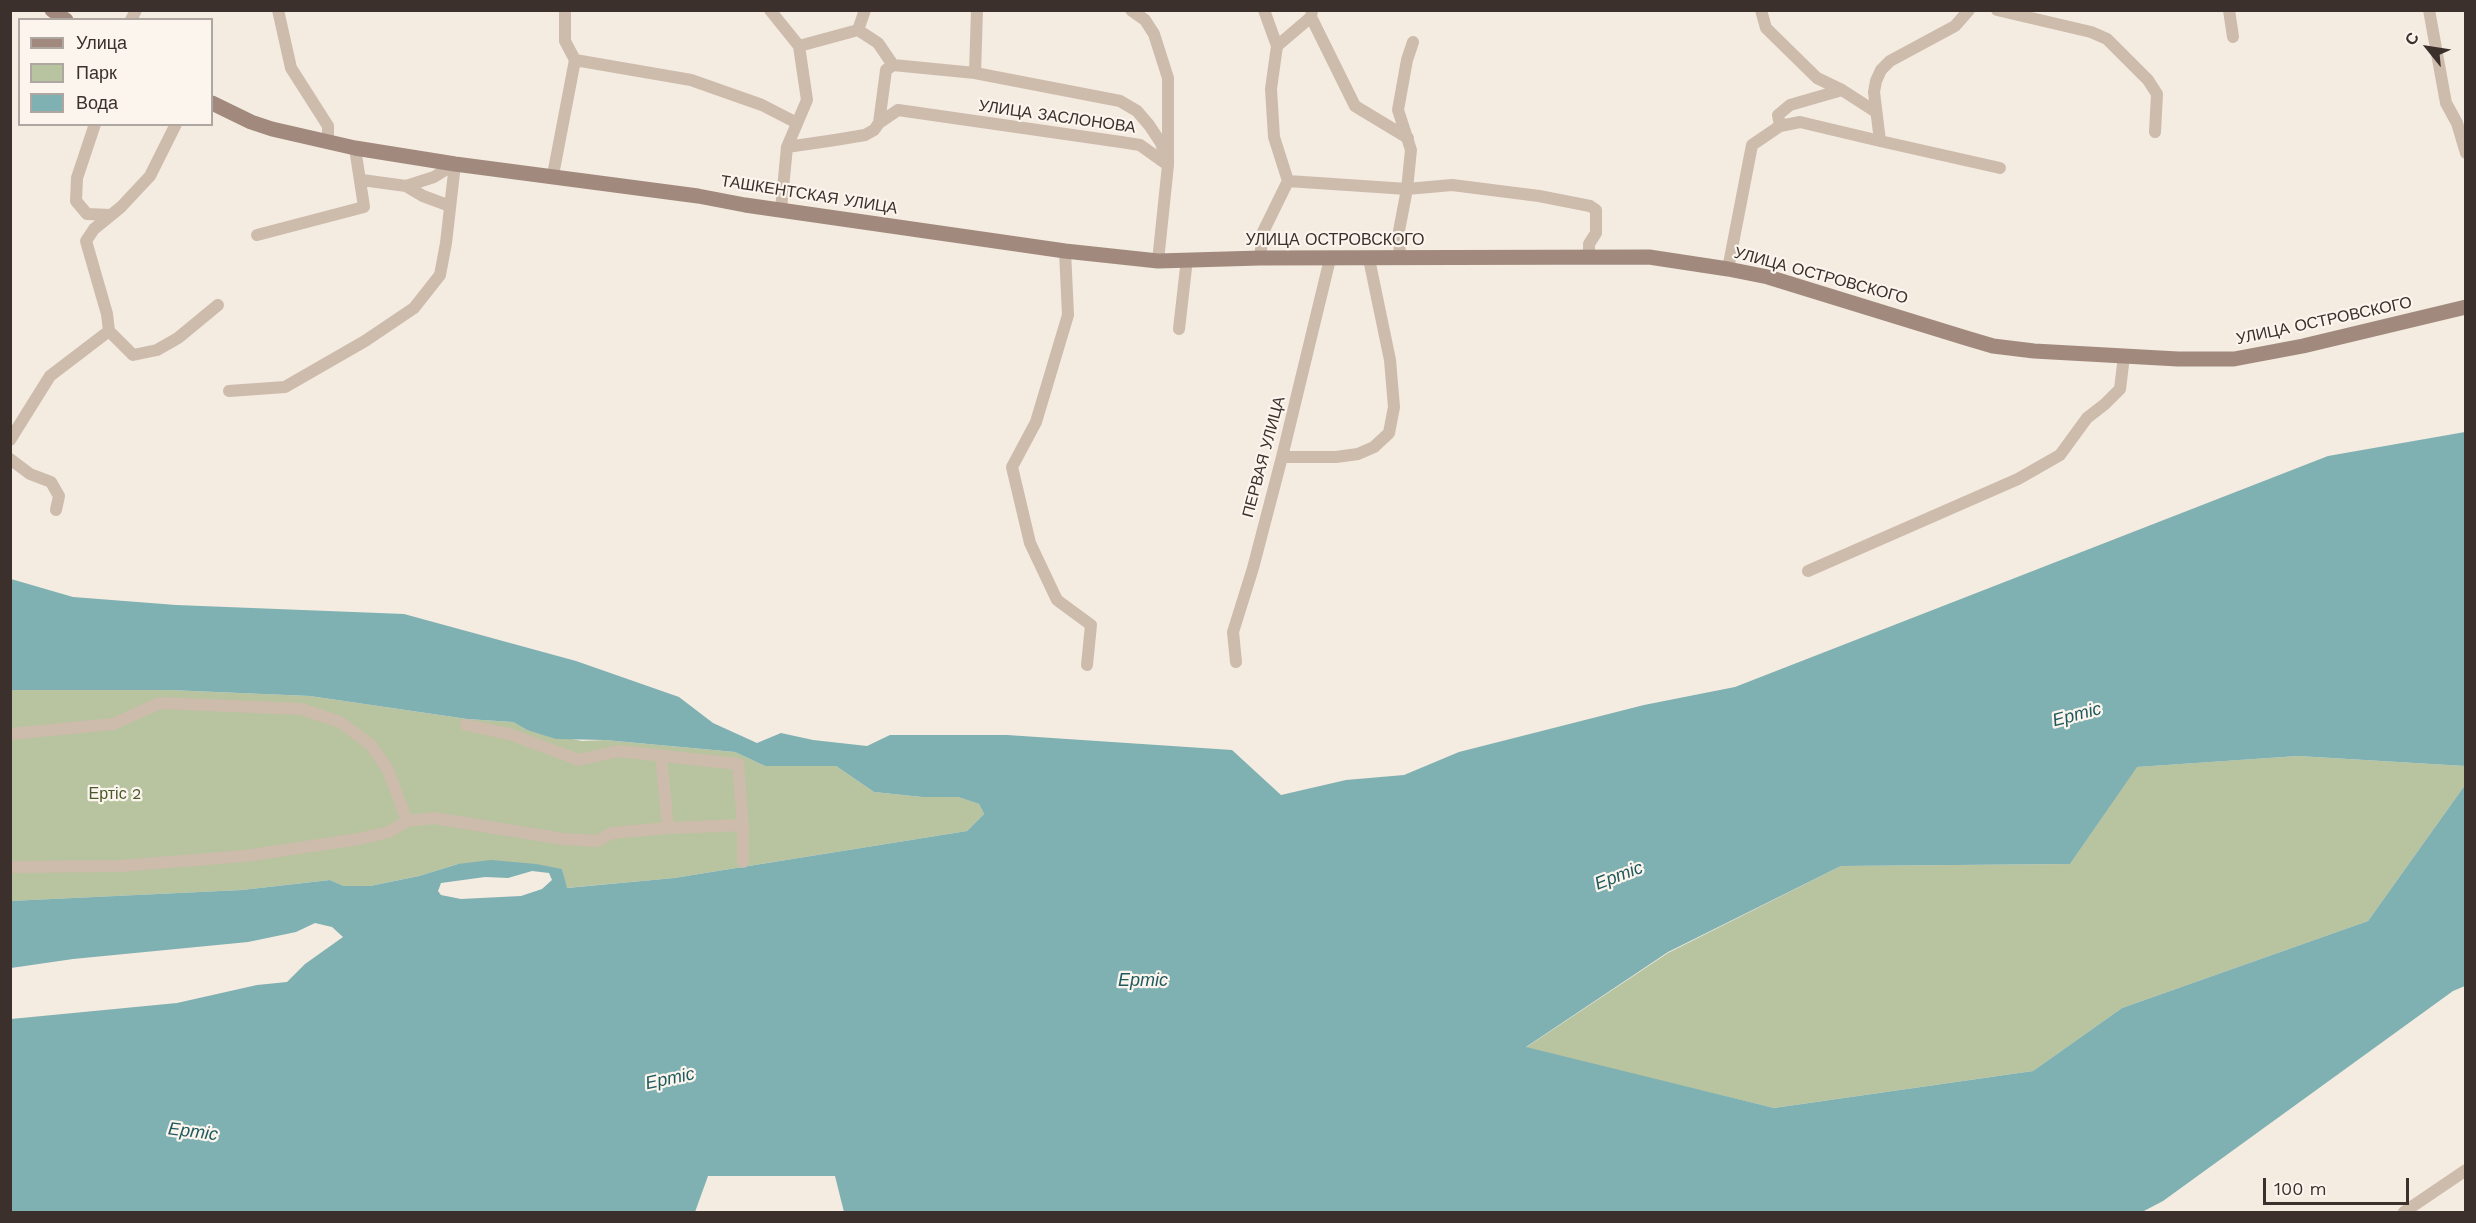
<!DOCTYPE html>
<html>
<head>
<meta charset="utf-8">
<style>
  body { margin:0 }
  #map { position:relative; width:2476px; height:1223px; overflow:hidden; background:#f4ebe1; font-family:"Work Sans",sans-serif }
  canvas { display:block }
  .frame { position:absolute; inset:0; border:12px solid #3b302b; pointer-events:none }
  .legend { position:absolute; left:18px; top:18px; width:195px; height:108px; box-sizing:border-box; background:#fbf5ee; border:2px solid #aea6a0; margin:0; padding:8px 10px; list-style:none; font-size:18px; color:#3b302b }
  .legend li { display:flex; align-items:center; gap:12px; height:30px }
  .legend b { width:30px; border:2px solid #aea6a0 }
  .north { position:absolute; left:2398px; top:18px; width:60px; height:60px; -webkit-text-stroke:4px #fbf5ee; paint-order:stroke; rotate:300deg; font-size:16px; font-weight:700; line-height:24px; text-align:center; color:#3b302b }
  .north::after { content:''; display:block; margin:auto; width:21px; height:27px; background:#3b302b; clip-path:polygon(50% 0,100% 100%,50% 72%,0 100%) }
  .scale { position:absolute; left:2263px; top:1178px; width:146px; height:27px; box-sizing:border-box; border:3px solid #3b302b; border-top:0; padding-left:8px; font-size:18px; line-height:21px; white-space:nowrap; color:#3b302b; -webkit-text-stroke:4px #fbf5ee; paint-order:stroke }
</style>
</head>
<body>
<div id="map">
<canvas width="2476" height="1223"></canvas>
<div class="frame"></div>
<ul class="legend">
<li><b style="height:8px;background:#a18a7d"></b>Улица</li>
<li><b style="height:16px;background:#b8c4a0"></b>Парк</li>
<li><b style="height:16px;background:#7fb0b2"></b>Вода</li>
</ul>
<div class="north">С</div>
<div class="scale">100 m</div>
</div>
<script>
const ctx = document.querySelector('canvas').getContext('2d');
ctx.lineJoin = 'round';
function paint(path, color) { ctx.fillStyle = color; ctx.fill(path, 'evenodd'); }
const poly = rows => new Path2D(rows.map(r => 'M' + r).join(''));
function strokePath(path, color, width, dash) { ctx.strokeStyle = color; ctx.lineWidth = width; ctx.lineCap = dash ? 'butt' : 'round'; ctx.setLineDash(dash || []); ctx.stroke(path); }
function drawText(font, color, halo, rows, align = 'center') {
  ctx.font = font + ' "Work Sans",sans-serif'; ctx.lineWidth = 4.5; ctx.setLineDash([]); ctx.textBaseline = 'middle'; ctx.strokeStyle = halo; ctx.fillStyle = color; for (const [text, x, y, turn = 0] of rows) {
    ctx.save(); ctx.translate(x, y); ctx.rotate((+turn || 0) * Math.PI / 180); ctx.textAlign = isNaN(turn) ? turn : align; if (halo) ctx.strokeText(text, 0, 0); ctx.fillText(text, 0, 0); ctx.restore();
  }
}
paint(poly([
  [10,690,169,690,310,696,467,719,513,722,527,730,582,741,605,740,735,752,765,766,836,766,874,792,922,797,958,797,979,804,984,814,967,831,674,878,566,888,562,869,458,864,419,876,370,886,342,886,330,880,242,890,11,901],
  [2298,756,2465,766,2465,785,2368,921,2122,1008,2033,1071,1774,1108,1525,1048,1668,953,1841,866,2070,864,2136,767]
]), '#b8c4a0');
paint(poly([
  [2465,432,2465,766,2298,756,2137,767,2070,864,1841,866,1668,952,1526,1047,1774,1108,2033,1071,2122,1008,2368,921,2465,785,2465,986,2453,991,2163,1201,2142,1212,844,1212,835,1176,708,1176,695,1212,11,1212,11,1019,177,1003,257,985,287,982,305,964,343,937,332,927,315,923,296,932,248,942,73,959,11,968,10,901,242,890,330,880,343,886,370,886,419,876,458,864,491,860,536,864,562,869,567,888,674,878,967,831,984,814,979,804,958,797,922,797,874,792,836,766,765,766,735,752,605,740,556,739,527,730,513,722,467,719,310,696,169,690,11,690,11,579,73,597,176,605,404,614,576,661,679,697,713,723,757,743,781,733,813,740,867,746,890,735,1007,735,1232,750,1281,795,1346,780,1404,775,1459,752,1644,705,1735,687,2328,456],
  [532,871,549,873,552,880,542,889,521,896,461,899,441,895,438,891,441,883,485,877,508,878]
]), '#7fb0b2');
strokePath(poly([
  [278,10,291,68,328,126,328,141],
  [770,10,799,46,807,100,787,147,781,209],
  [1131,10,1145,20,1154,34,1168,78,1168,165,1158,261],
  [1264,10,1277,46],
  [1969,10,1955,26,1890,61,1881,70,1876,81,1874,92,1880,141,2000,168],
  [1997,10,2091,32,2107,39,2148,80,2157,94,2155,132],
  [2229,10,2233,37],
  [2429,10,2446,103,2457,123,2466,153],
  [1311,17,1355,106,1408,138],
  [131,20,136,10],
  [858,30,865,10],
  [575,60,691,80,762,105,797,123],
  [893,65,975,73,1120,101,1137,111,1149,125,1161,143,1168,165],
  [975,73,977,10],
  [1842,90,1876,112],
  [879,123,898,110,1121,142,1140,145,1168,165],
  [95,124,77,178,76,201,87,214,111,215],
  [1780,126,1800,122,1880,141],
  [787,147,835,140,865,135,874,130,879,123,886,70,893,65,878,43,858,30,799,46],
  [553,175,575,60,565,41,565,10],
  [362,180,406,186,423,196,450,206],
  [1288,181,1407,189,1452,185,1539,196,1590,206,1596,210,1596,233,1589,244,1589,258],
  [406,186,434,177,455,164],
  [257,235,364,207,355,148],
  [1065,251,1068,315,1036,422,1012,467,1030,543,1057,600,1091,625,1087,665],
  [1260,258,1263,232,1288,181,1274,137,1271,89,1277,46,1311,17,1312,10],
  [1400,258,1399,231,1407,189,1411,150,1398,110,1407,60,1413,42],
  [1728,269,1752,145,1780,126,1778,115,1790,105,1842,90,1817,78,1766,28,1761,10],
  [1179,329,1187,259],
  [109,331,133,355,157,350,178,338,218,305],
  [229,391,285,387,365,341,414,308,440,275,446,243,455,164],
  [10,440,50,376,109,331,107,314,86,241,94,229,121,207,150,176,176,124],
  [1282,457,1336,457,1358,454,1374,447,1389,433,1394,407,1390,360,1369,259],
  [10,459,30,474,51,482,59,496,56,510],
  [1808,571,2018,479,2060,455,2087,418,2105,404,2120,389,2124,356],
  [1236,662,1233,632,1253,568,1282,457,1330,259],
  [466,725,509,734,579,760,618,751,738,764,743,825],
  [10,734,113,724,160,703,301,709,340,722,371,745,388,770,407,821],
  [661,755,668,828],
  [10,867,119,866,245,856,359,839,389,832,407,821,434,818,563,839,597,841,612,833,668,828,743,825,743,862],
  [2404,1212,2466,1170]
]), '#cdbbac', 12);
strokePath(poly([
  [52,10,66,20],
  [212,103,251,122,272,129,355,148,455,164,698,196,745,205,1065,251,1158,261,1260,258,1649,257,1728,269,1768,277,1966,338,1993,346,2034,351,2178,359,2234,359,2303,346,2466,307]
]), '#a18a7d', 15);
drawText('16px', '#3b302b', '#fbf5ee', [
  ["УЛИЦА ЗАСЛОНОВА",1057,117,8],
  ["ТАШКЕНТСКАЯ УЛИЦА",809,195,9],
  ["УЛИЦА ОСТРОВСКОГО",1335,240],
  ["УЛИЦА ОСТРОВСКОГО",1821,276,15],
  ["УЛИЦА ОСТРОВСКОГО",2324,321,-12],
  ["ПЕРВАЯ УЛИЦА",1264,457,-75]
]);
drawText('16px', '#4a5a2e', '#fbf5ee', [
  ["Ертіс 2",115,794]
]);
drawText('italic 18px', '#1f5a5e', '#fbf5ee', [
  ["Ертіс",2077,715,-15],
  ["Ертіс",1619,876,-21],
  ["Ертіс",1143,981],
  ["Ертіс",670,1079,-12],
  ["Ертіс",193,1132,7]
]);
</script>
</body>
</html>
